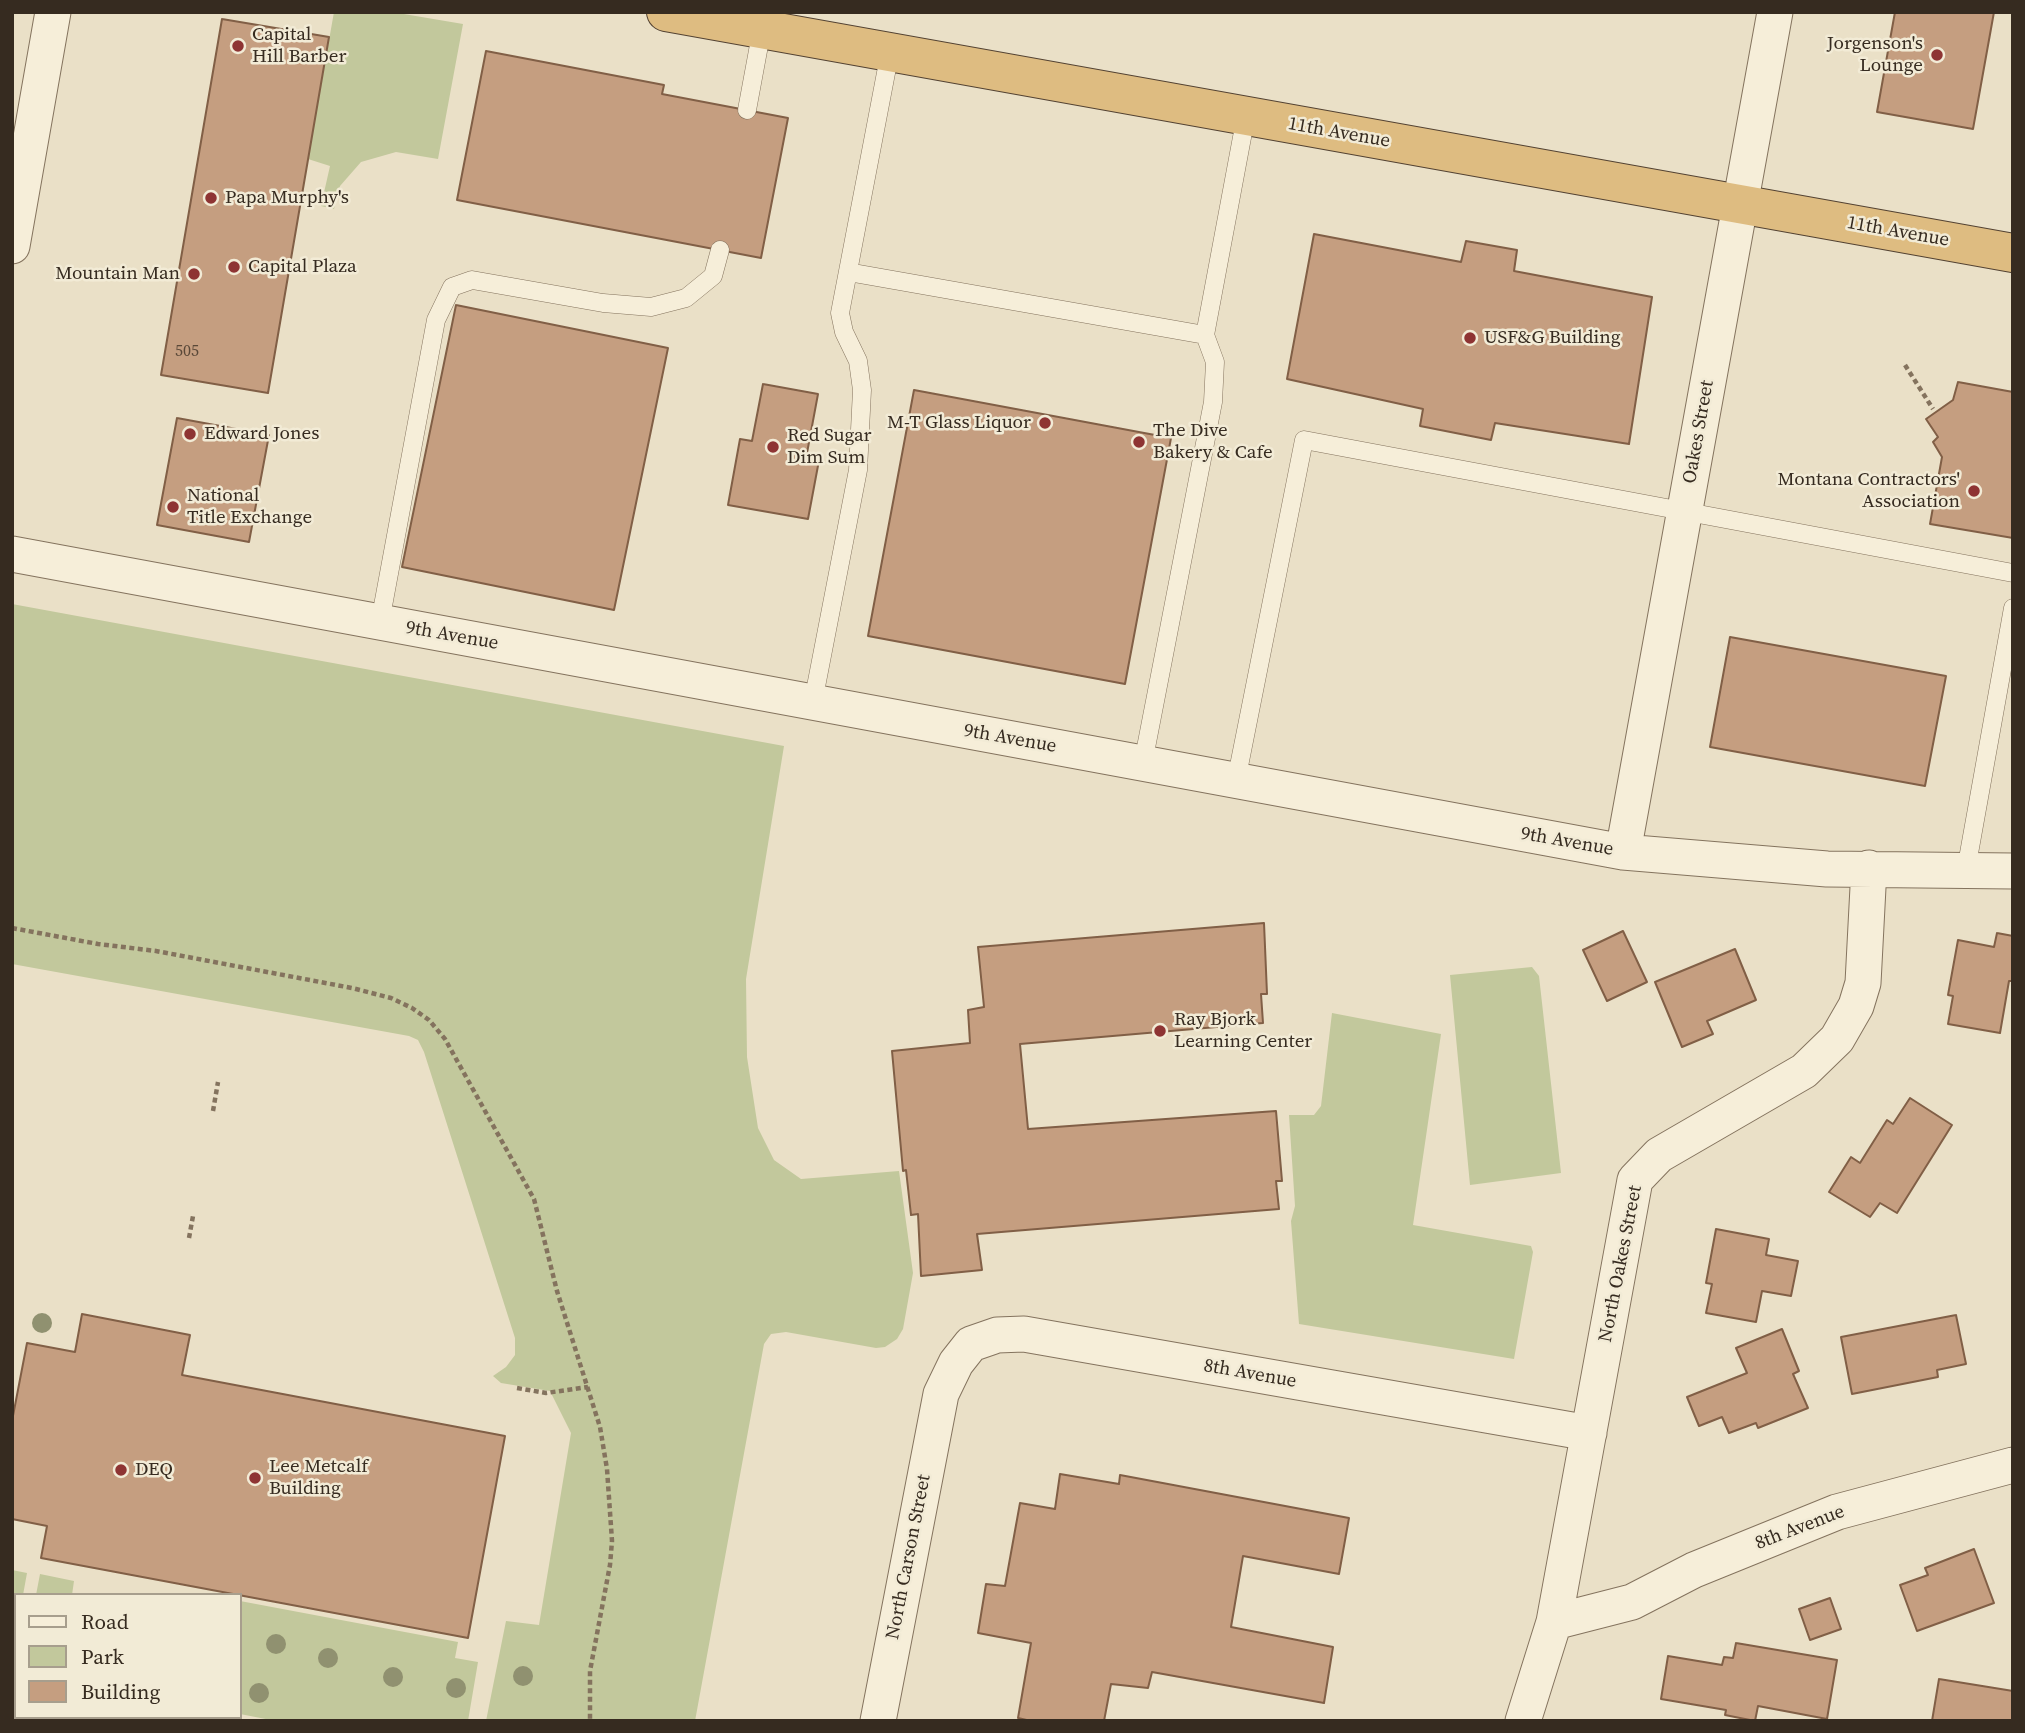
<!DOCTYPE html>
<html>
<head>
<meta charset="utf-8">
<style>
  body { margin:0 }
  #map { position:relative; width:2025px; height:1733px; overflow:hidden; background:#eae0c7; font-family:"Source Serif 4",serif }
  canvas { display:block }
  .frame { position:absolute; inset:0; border:14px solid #362b20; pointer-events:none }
  .legend { position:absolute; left:14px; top:1593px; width:228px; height:126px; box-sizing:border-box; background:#f2ebd6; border:2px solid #a79e8d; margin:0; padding:9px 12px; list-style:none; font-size:21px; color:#362b20 }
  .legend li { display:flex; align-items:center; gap:14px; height:35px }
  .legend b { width:35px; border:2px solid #a79e8d }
</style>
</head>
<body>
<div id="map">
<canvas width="2025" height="1733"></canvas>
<div class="frame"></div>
<ul class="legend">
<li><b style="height:9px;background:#f6eed9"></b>Road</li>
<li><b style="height:19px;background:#c2c89c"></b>Park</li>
<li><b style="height:19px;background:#c59e80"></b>Building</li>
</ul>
</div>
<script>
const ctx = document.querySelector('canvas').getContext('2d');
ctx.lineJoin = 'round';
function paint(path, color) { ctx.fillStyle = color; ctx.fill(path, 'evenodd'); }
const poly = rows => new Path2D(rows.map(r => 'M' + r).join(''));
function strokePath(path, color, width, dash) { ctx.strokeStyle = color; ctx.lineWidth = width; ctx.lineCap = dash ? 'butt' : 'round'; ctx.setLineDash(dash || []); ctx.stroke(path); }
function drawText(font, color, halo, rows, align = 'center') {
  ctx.font = font + ' "Source Serif 4",serif'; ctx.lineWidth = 5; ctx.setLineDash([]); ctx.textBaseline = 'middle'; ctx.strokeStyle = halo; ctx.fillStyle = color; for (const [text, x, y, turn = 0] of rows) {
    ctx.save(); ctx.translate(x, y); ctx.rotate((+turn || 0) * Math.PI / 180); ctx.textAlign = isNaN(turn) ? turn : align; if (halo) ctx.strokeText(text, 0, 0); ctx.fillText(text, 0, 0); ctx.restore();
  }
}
paint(poly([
  [334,12,392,12,463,24,438,159,396,152,361,162,340,186,334,209,321,206,330,166,308,159],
  [12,604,784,746,746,979,747,1057,758,1128,774,1160,801,1179,899,1171,913,1273,903,1329,897,1339,885,1347,876,1348,786,1332,771,1334,764,1344,695,1721,486,1721,506,1621,539,1625,571,1433,550,1391,501,1383,493,1376,506,1367,515,1355,515,1338,424,1052,418,1040,409,1036,12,964],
  [1532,967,1539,976,1561,1173,1470,1185,1450,975],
  [1332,1013,1441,1034,1413,1225,1531,1246,1533,1252,1514,1359,1299,1324,1291,1221,1295,1206,1289,1115,1314,1115,1321,1106],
  [12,1570,27,1573,23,1595,16,1595,16,1619,12,1618],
  [40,1574,74,1581,72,1595,36,1595],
  [240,1601,458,1642,455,1658,478,1662,468,1721,276,1721,240,1714],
  [16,1712,16,1717,81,1717,81,1721,14,1721]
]), '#c2c89c');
const building = poly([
  [1895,12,1994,12,1973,129,1877,112,1895,12],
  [222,19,329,37,268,393,161,375,222,19],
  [486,51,664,85,662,94,788,118,761,258,457,200,486,51],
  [1314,234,1461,262,1466,241,1517,250,1514,271,1652,297,1629,444,1495,423,1491,440,1420,426,1423,409,1287,379,1314,234],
  [456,305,668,348,614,610,402,567,456,305],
  [1958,382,2013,392,2013,538,1930,524,1942,457,1933,442,1938,437,1926,419,1953,400,1958,382],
  [763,384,818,394,807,453,820,455,808,519,728,505,740,439,752,441,763,384],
  [914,390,1171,438,1125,684,868,636,914,390],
  [177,418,269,435,249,542,157,525,177,418],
  [1730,637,1946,676,1925,786,1710,747,1730,637],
  [1264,923,1267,994,1261,994,1263,1023,1020,1044,1028,1129,1276,1111,1282,1181,1276,1181,1279,1209,977,1234,982,1270,921,1276,918,1214,911,1215,906,1170,903,1171,892,1051,970,1043,968,1010,984,1007,978,947,1264,923],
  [1623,931,1647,982,1607,1001,1583,950,1623,931],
  [1997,933,2013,936,2013,981,2009,981,2000,1033,1948,1024,1953,996,1948,995,1958,940,1994,947,1997,933],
  [1735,949,1756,1000,1707,1021,1713,1034,1682,1047,1655,982,1735,949],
  [1910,1098,1952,1125,1897,1213,1880,1203,1870,1217,1829,1192,1851,1157,1860,1163,1887,1120,1893,1124,1910,1098],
  [1716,1229,1769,1239,1766,1255,1798,1261,1791,1296,1762,1291,1756,1322,1706,1313,1712,1284,1706,1283,1716,1229],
  [82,1314,190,1335,182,1375,505,1436,468,1638,41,1558,47,1526,12,1519,12,1421,27,1343,75,1352,82,1314],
  [1956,1315,1966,1364,1937,1370,1938,1377,1852,1394,1841,1337,1956,1315],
  [1782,1329,1799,1371,1793,1374,1808,1408,1758,1428,1756,1423,1729,1433,1722,1417,1699,1426,1687,1397,1747,1373,1736,1348,1782,1329],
  [1060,1474,1119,1484,1120,1475,1349,1518,1339,1574,1243,1556,1231,1627,1333,1647,1324,1703,1152,1672,1148,1688,1111,1684,1104,1721,1031,1721,1018,1718,1031,1643,978,1633,986,1584,1005,1586,1020,1503,1055,1509,1060,1474],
  [1974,1549,1994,1603,1917,1631,1900,1585,1928,1575,1925,1568,1974,1549],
  [1830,1598,1841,1629,1810,1640,1799,1609,1830,1598],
  [1736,1643,1837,1660,1827,1719,1758,1706,1755,1721,1725,1715,1726,1710,1661,1699,1668,1656,1722,1665,1724,1657,1733,1658,1736,1643],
  [1939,1679,2013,1691,2013,1721,1932,1721,1939,1679]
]);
paint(building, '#c59e80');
strokePath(building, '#815f46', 2);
const service = poly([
  [747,110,762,29],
  [848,272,1205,335],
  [380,622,436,320,452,287,472,280,603,303,651,307,686,298,713,276,720,250],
  [813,702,858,470,862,390,858,361,844,332,840,313,890,52],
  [1143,763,1213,402,1215,362,1205,335,1246,116],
  [1236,781,1304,440,2013,573],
  [1966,870,2013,608]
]);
const minor = poly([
  [12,246,53,12],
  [12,554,1623,852,1827,869,2013,871],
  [1623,852,1775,12],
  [1554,1622,1632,1602,1694,1570,1837,1512,2013,1465],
  [878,1721,941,1394,956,1363,971,1344,997,1335,1024,1334,1589,1433],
  [1523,1721,1554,1622,1635,1180,1659,1155,1804,1071,1837,1039,1856,1006,1863,983,1869,868]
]);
const trunk = poly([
  [666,12,2013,253]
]);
strokePath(service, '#84735e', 19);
strokePath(minor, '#84735e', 37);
strokePath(trunk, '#534232', 40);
strokePath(poly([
  [1905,365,1933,409],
  [12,928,98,944,156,951,352,988,391,998,412,1008,429,1020,445,1039,534,1199,557,1291,600,1427,607,1469,612,1541,610,1565,590,1671,590,1721],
  [213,1111,218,1082],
  [189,1238,193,1216],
  [517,1388,546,1393,588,1387]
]), '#84735e', 4.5, [5, 3.5]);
strokePath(service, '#f6eed9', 18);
strokePath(minor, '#f6eed9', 35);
strokePath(trunk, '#debc81', 38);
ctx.fillStyle = '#909170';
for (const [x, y] of [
  [42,1323],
  [276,1644],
  [328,1658],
  [523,1676],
  [393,1677],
  [456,1688],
  [259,1693]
]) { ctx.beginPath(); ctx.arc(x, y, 10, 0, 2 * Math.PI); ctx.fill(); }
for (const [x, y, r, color] of [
  [238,46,7,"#8e3433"],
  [1937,55,7,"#8e3433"],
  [211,198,7,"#8e3433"],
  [234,267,7,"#8e3433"],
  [194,274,7,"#8e3433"],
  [1470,338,7,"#8e3433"],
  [1045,423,7,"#8e3433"],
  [190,434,7,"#8e3433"],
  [1139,442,7,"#8e3433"],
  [773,447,7,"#8e3433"],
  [1974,491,7,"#8e3433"],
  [173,507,7,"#8e3433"],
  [1160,1031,7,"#8e3433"],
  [121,1470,7,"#8e3433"],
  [255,1478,7,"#8e3433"]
]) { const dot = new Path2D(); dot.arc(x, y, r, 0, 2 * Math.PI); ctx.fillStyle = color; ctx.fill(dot); strokePath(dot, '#f2ebd6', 2.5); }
drawText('16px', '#5a4838', null, [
  ["505",187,352]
]);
drawText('19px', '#362b20', '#f2ebd6', [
  ["Capital",252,35],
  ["Hill Barber",252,57],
  ["Jorgenson's",1923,44,"right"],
  ["Lounge",1923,66,"right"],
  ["Papa Murphy's",225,198],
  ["Capital Plaza",248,267],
  ["Mountain Man",180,274,"right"],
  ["USF&G Building",1484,338],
  ["M-T Glass Liquor",1031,423,"right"],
  ["The Dive",1153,431],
  ["Bakery & Cafe",1153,453],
  ["Edward Jones",204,434],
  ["Red Sugar",787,436],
  ["Dim Sum",787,458],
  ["Montana Contractors'",1960,480,"right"],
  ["Association",1960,502,"right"],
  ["National",187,496],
  ["Title Exchange",187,518],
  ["Ray Bjork",1174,1020],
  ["Learning Center",1174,1042],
  ["Lee Metcalf",269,1467],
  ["Building",269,1489],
  ["DEQ",135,1470]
], 'left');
drawText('19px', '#362b20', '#f2ebd6', [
  ["11th Avenue",1339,133,10],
  ["11th Avenue",1898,232,10],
  ["Oakes Street",1699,432,-80],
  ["9th Avenue",452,636,10],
  ["9th Avenue",1010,739,10],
  ["9th Avenue",1567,842,10],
  ["North Oakes Street",1621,1264,-79],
  ["8th Avenue",1250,1374,10],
  ["8th Avenue",1800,1528,-21],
  ["North Carson Street",909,1557,-79]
]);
</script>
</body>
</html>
